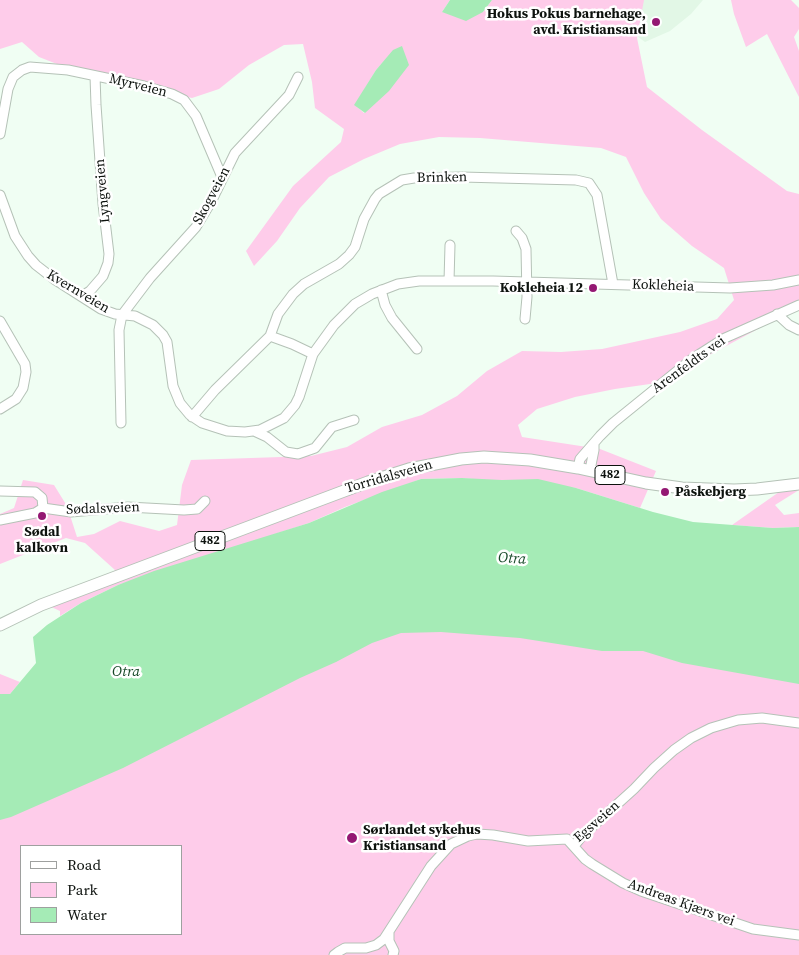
<!DOCTYPE html>
<html>
<head>
<meta charset="utf-8">
<style>
  body { margin:0 }
  #map { position:relative; width:799px; height:955px; overflow:hidden; background:#f0fef3; font-family:"Source Serif 4",serif }
  canvas { display:block }
  .legend { position:absolute; left:20px; top:845px; width:162px; height:90px; box-sizing:border-box; background:#fff; border:1px solid #9ea09f; margin:0; padding:6px 9px; list-style:none; font-size:15px; color:#0d120e }
  .legend li { display:flex; align-items:center; gap:10px; height:25px }
  .legend b { width:25px; border:1px solid #9ea09f }
</style>
</head>
<body>
<div id="map">
<canvas width="799" height="955"></canvas>
<ul class="legend">
<li><b style="height:6px;background:#fff"></b>Road</li>
<li><b style="height:14px;background:#feccea"></b>Park</li>
<li><b style="height:14px;background:#a5ebb6"></b>Water</li>
</ul>
</div>
<script>
const ctx = document.querySelector('canvas').getContext('2d');
ctx.lineJoin = 'round';
function paint(path, color) { ctx.fillStyle = color; ctx.fill(path, 'evenodd'); }
const poly = rows => new Path2D(rows.map(r => 'M' + r).join(''));
function strokePath(path, color, width, dash) { ctx.strokeStyle = color; ctx.lineWidth = width; ctx.lineCap = dash ? 'butt' : 'round'; ctx.setLineDash(dash || []); ctx.stroke(path); }
function drawText(font, color, halo, rows, align = 'center') {
  ctx.font = font + ' "Source Serif 4",serif'; ctx.lineWidth = 5; ctx.setLineDash([]); ctx.textBaseline = 'middle'; ctx.strokeStyle = halo; ctx.fillStyle = color; for (const [text, x, y, turn = 0] of rows) {
    ctx.save(); ctx.translate(x, y); ctx.rotate((+turn || 0) * Math.PI / 180); ctx.textAlign = isNaN(turn) ? turn : align; if (halo) ctx.strokeText(text, 0, 0); ctx.fillText(text, 0, 0); ctx.restore();
  }
}
paint(poly([
  [635,0,703,0,691,14,670,31,645,42,629,30]
]), '#e2f7e6');
paint(poly([
  [0,0,450,0,442,12,483,12,492,0,644,0,637,38,647,87,702,130,787,191,799,194,799,307,657,383,615,389,575,397,537,409,518,425,522,437,600,449,656,471,640,508,576,488,462,478,421,479,345,507,309,523,118,585,81,603,60,616,60,611,47,605,108,578,115,570,85,543,66,538,0,564,0,514,14,508,23,480,54,485,67,506,77,537,94,534,120,521,159,531,177,525,182,485,191,460,311,456,347,447,382,427,422,415,457,396,487,371,522,351,561,352,602,349,680,332,717,319,734,300,724,268,692,246,661,219,644,193,626,157,601,148,480,138,439,137,400,144,364,159,329,177,300,208,277,241,254,266,246,251,293,186,341,142,344,129,315,108,312,82,303,44,284,45,249,65,219,89,192,98,75,71,39,57,22,42,0,49],
  [384,61,365,113,364,113,355,105,376,70],
  [731,0,791,0,799,8,799,29,794,37,799,51,799,97,767,34,746,47,734,14],
  [799,478,799,490,775,505,784,515,799,513,799,527,773,528,732,525],
  [375,604,799,625,799,955,0,955,0,757],
  [21,846,181,846,181,934,21,934],
  [0,674,20,682,10,694,0,694]
]), '#feccea');
paint(poly([
  [450,0,492,0,483,12,466,21,442,12],
  [402,46,409,65,389,91,365,113,354,105,376,70,393,50],
  [462,478,502,480,538,479,576,488,653,512,693,522,773,528,799,527,799,684,682,663,643,651,602,651,520,638,480,635,441,632,401,633,372,643,336,662,300,678,123,768,11,817,0,820,0,694,10,694,36,663,33,637,47,625,81,603,118,585,154,571,309,523,382,492,421,479]
]), '#a5ebb6');
const minor = poly([
  [0,134,8,89,13,77,22,70,30,67,68,70,144,86,172,94,184,100,196,116,222,177],
  [0,195,15,236,28,256,36,265,54,279,101,309,115,314,135,316,153,325,163,335,167,342,173,386,180,403,190,415,202,423,227,431,245,432,260,430,284,418,295,405,299,397,313,354,334,325,355,304,372,294,398,284,419,281,493,281,730,288,773,285,799,280],
  [516,231,522,238,526,249,527,297,525,319],
  [449,281,450,245],
  [381,290,385,305,392,318,417,349],
  [82,296,90,291,103,276,108,263,109,254,103,204,96,105,95,76],
  [777,314,789,325,799,330],
  [0,321,25,364,26,372,23,388,16,399,0,409],
  [270,336,292,344,313,354],
  [192,417,215,390,270,336,278,314,293,294,304,284,339,264,349,255,355,247,364,219,375,199,379,194,402,180,414,178,462,177,576,180,589,183,597,195,613,284],
  [121,423,119,330,122,315,150,278,196,227,211,202,235,153,289,95,298,77],
  [254,431,267,437,286,452,298,454,315,448,332,427,354,420],
  [578,468,580,459,600,436,613,423,692,359,725,338,799,305],
  [590,470,594,450,594,445],
  [0,491,35,492,42,498,43,508],
  [0,520,35,513,43,508,71,512,128,507,184,510,197,509,205,501],
  [574,846,582,836,634,789,654,768,674,750,691,738,711,728,738,720,762,718,799,723],
  [389,933,389,941,394,951,393,955],
  [334,955,338,952,345,948,366,948,376,945,384,939,431,866,451,844,468,836,477,834,493,835,528,841,567,839,585,859,592,864,623,883,641,891,753,929,799,935]
]);
const major = poly([
  [0,625,41,605,368,482,409,469,461,459,484,457,530,460,578,468,646,483,682,488,734,490,757,489,799,484]
]);
strokePath(minor, '#b5c2b7', 11);
strokePath(major, '#b5c2b7', 13);
strokePath(minor, '#fff', 9);
strokePath(major, '#fff', 11);
for (const [x, y, r, color] of [
  [656,22,5,"#941873"],
  [593,288,5,"#941873"],
  [665,492,5,"#941873"],
  [42,516,5,"#941873"],
  [352,838,6,"#941873"]
]) { const dot = new Path2D(); dot.arc(x, y, r, 0, 2 * Math.PI); ctx.fillStyle = color; ctx.fill(dot); strokePath(dot, '#fff', 2); }
for (const [x, y, w] of [
  [610,475,30],
  [210,541,30]
]) { const box = new Path2D(); box.roundRect(x - w / 2, y - 9.5, w, 19, 4); ctx.fillStyle = '#fff'; ctx.fill(box); strokePath(box, '#0d120e', 1); }
drawText('bold 12px', '#0d120e', null, [
  ["482",610,475],
  ["482",210,541]
]);
drawText('bold 14px', '#0d120e', '#fff', [
  ["Hokus Pokus barnehage,",646,14],
  ["avd. Kristiansand",646,30],
  ["Kokleheia 12",583,288],
  ["Påskebjerg",675,492,"left"],
  ["Sødal",42,532,"center"],
  ["kalkovn",42,548,"center"],
  ["Sørlandet sykehus",363,830,"left"],
  ["Kristiansand",363,846,"left"]
], 'right');
drawText('14px', '#0d120e', '#fff', [
  ["Myrveien",138,86,14],
  ["Brinken",442,178,-1],
  ["Lyngveien",103,191,-95],
  ["Skogveien",212,196,-62],
  ["Kokleheia",663,286,2],
  ["Kvernveien",78,292,31],
  ["Arenfeldts vei",689,365,-36],
  ["Torridalsveien",389,477,-16],
  ["Sødalsveien",103,509,-2],
  ["Egsveien",597,822,-41],
  ["Andreas Kjærs vei",681,903,20]
]);
drawText('italic 15px', '#154827', '#fff', [
  ["Otra",512,559,4],
  ["Otra",126,672]
]);
</script>
</body>
</html>
